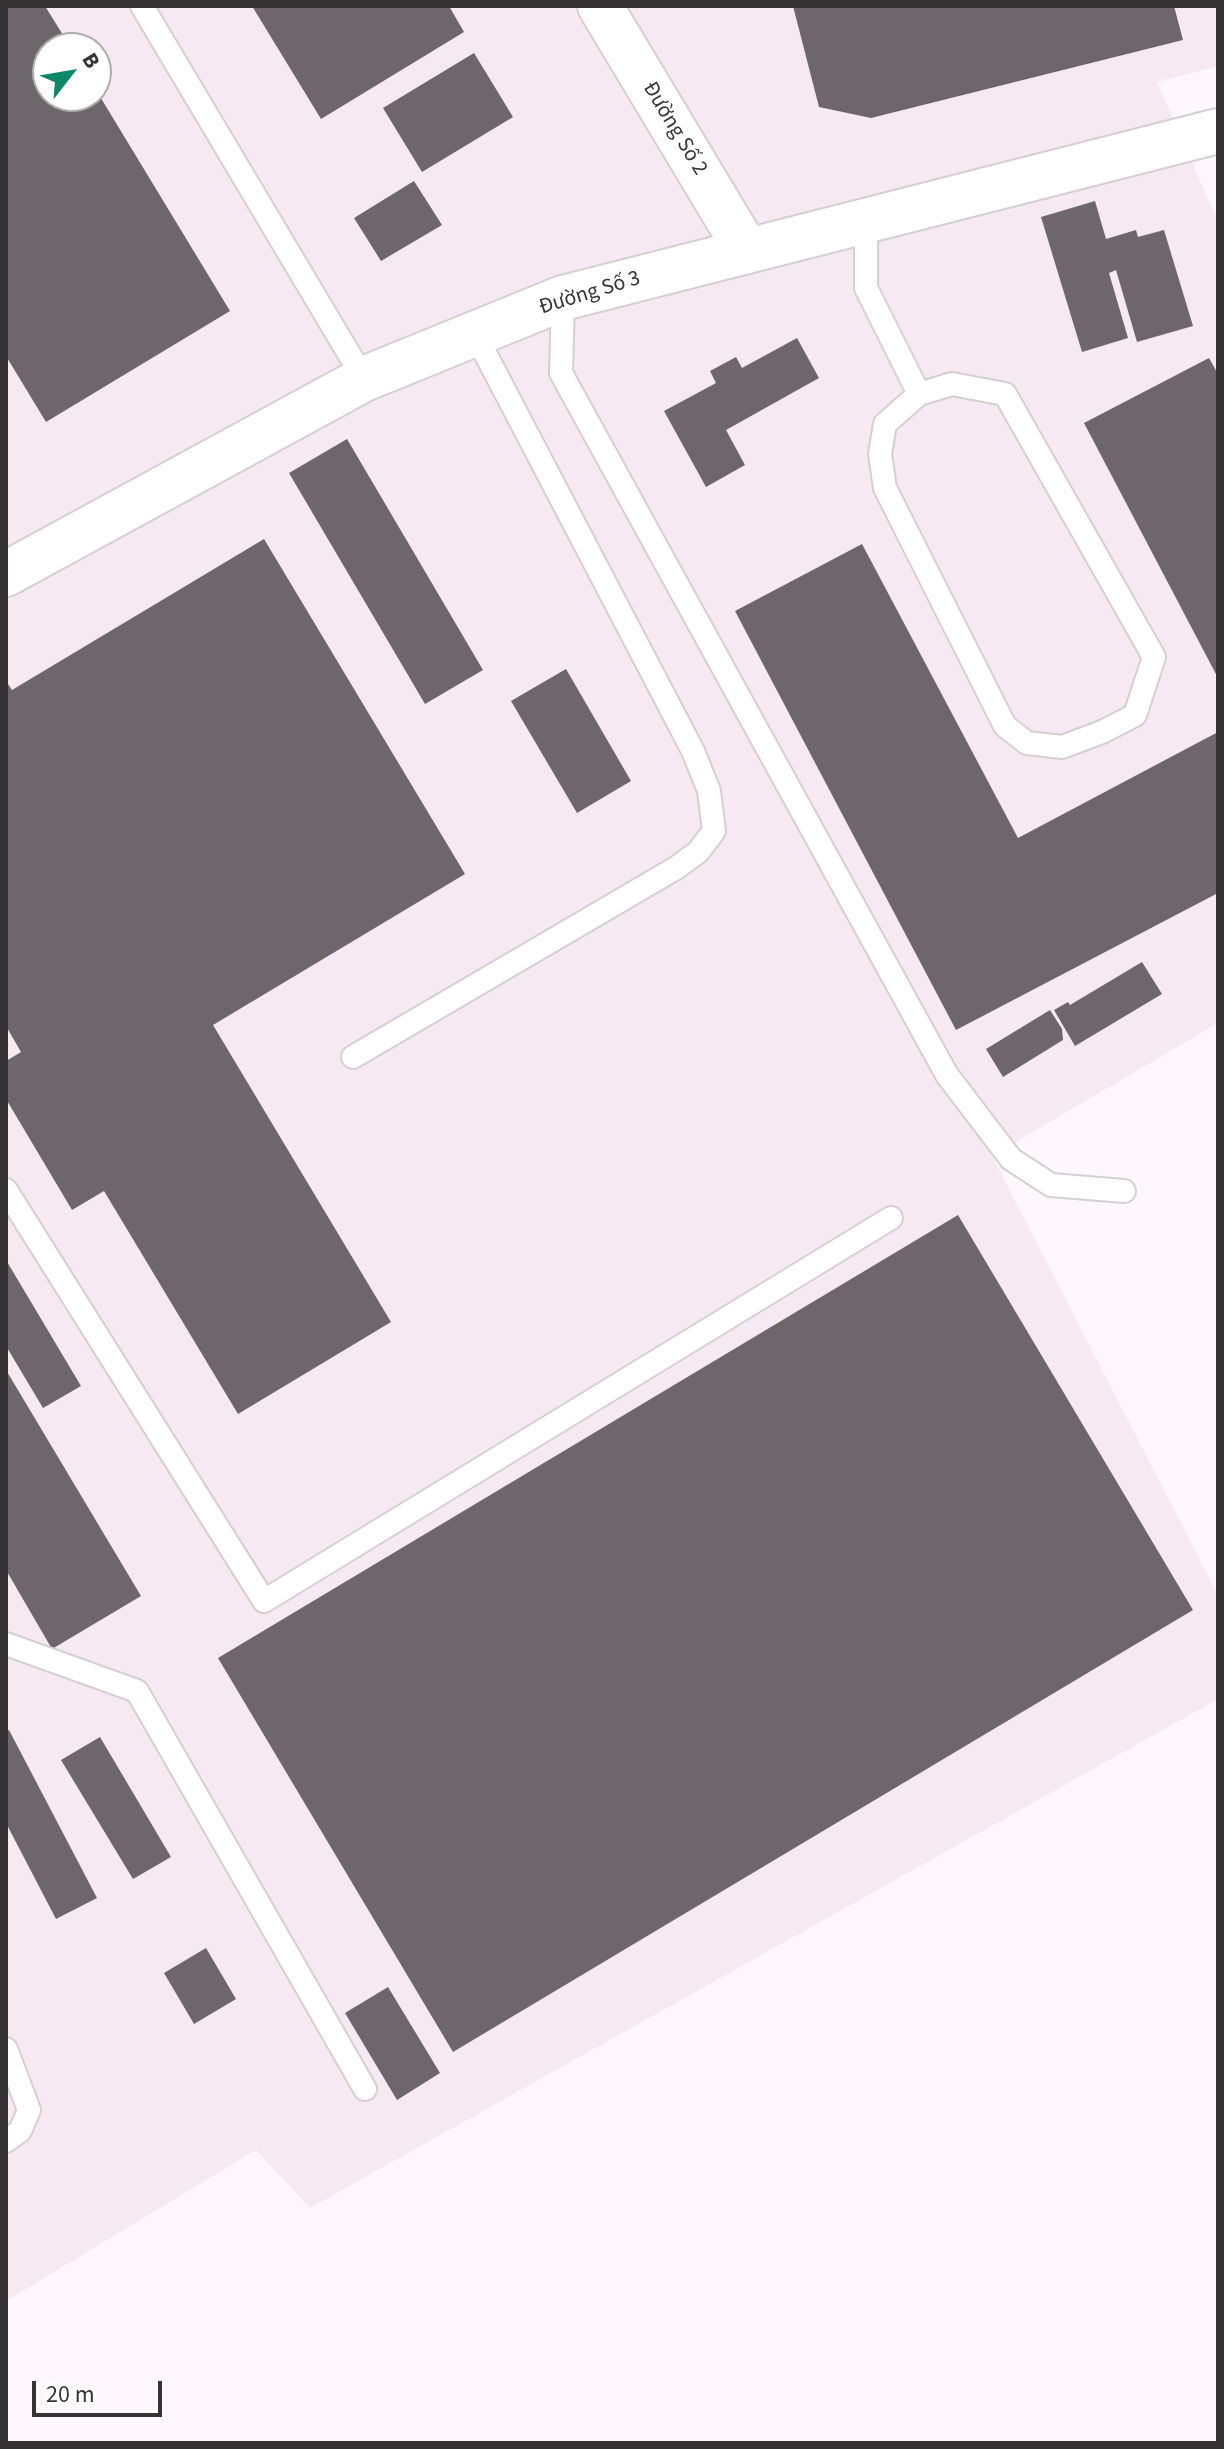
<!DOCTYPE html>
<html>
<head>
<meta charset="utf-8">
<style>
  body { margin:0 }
  #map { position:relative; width:1224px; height:2449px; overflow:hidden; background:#fdf6fa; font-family:"Source Sans 3",sans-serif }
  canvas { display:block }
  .frame { position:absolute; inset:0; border:8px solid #363335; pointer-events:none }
  .north { position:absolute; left:32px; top:32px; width:80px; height:80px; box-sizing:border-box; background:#fff; border:2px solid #afadae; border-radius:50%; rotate:59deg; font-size:22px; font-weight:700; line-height:32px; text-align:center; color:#363335 }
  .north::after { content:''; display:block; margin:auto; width:28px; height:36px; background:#0e8869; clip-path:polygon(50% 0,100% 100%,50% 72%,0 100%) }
  .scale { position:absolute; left:32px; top:2381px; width:130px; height:36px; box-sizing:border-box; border:4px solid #363335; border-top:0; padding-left:10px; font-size:24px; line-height:28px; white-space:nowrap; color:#363335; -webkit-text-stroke:6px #fff; paint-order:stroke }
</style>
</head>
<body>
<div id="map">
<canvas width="1224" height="2449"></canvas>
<div class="frame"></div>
<div class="north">B</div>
<div class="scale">20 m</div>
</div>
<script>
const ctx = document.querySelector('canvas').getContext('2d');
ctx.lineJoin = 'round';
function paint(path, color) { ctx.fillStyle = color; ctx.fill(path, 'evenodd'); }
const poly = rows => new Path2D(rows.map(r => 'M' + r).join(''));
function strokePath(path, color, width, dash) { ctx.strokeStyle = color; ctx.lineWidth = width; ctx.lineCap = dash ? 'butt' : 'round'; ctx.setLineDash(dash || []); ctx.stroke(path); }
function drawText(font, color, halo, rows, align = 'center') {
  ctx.font = font + ' "Source Sans 3",sans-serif'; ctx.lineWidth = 8; ctx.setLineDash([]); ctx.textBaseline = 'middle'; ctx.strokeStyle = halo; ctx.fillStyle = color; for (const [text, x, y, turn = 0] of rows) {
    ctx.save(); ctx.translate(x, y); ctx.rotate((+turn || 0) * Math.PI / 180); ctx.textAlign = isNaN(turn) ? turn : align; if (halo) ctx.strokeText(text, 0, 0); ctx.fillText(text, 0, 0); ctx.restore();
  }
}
paint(poly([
  [6,6,1218,6,1218,66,1157,82,1218,222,1218,1023,992,1156,1218,1595,1218,1699,310,2208,256,2150,6,2301],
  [48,48,96,48,96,96,48,96]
]), '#f7e9f1');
paint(poly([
  [6,6,45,6,71,48,48,48,48,96,96,96,96,90,230,311,46,422,6,356],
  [252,6,449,6,464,32,321,119],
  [793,6,1174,6,1183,40,871,118,819,107],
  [474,53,513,117,422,172,383,108],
  [414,181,442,225,381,261,354,218],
  [1095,201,1106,239,1136,230,1138,237,1164,230,1193,326,1137,342,1116,270,1109,273,1128,338,1082,352,1041,217],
  [797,338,819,378,726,430,745,465,706,487,664,411,716,383,710,371,736,357,742,368],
  [1209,358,1218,374,1218,678,1084,423],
  [347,439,483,670,425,704,289,473],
  [264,539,465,874,213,1025,391,1322,238,1414,104,1191,72,1210,6,1099,6,1061,21,1052,6,1026,6,681,12,690],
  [862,544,1018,838,1218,732,1218,893,956,1030,735,611],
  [566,669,631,781,577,813,511,701],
  [1142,962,1162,994,1075,1046,1054,1010,1068,1002,1070,1005],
  [1050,1010,1062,1029,1063,1040,1003,1077,986,1049],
  [958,1215,1193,1610,453,2052,218,1658],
  [6,1260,81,1386,43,1408,6,1346],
  [6,1370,141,1596,52,1649,6,1570],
  [9,1730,97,1898,56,1919,6,1823,6,1731],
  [100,1737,171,1857,133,1879,61,1760],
  [206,1948,236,1999,194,2024,164,1973],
  [388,1987,440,2073,397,2100,345,2013]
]), '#6d676b');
const service = poly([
  [142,6,364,379],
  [866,221,866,288,919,394],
  [563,298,561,373,947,1075,1011,1159,1051,1185,1124,1191],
  [952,384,1005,394,1154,657,1135,715,1102,732,1062,747,1027,743,1005,726,885,488,880,454,885,424,919,394,952,384],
  [353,1057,676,868,698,852,714,831,709,791,693,751,475,334],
  [6,1190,264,1601,891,1218],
  [6,1644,137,1691,365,2089],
  [6,2049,29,2110,20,2131,6,2141]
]);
const minor = poly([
  [600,6,747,251]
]);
const tertiary = poly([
  [6,574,364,379,563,298,1218,131]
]);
strokePath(service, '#d5cfd3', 26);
strokePath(minor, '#d5cfd3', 48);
strokePath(tertiary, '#d5cfd3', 48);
strokePath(service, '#fff', 22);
strokePath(minor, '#fff', 44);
strokePath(tertiary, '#fff', 44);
drawText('22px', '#363335', '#fff', [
  ["Đường Số 2",674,129,59],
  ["Đường Số 3",590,294,-17]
]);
</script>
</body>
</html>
